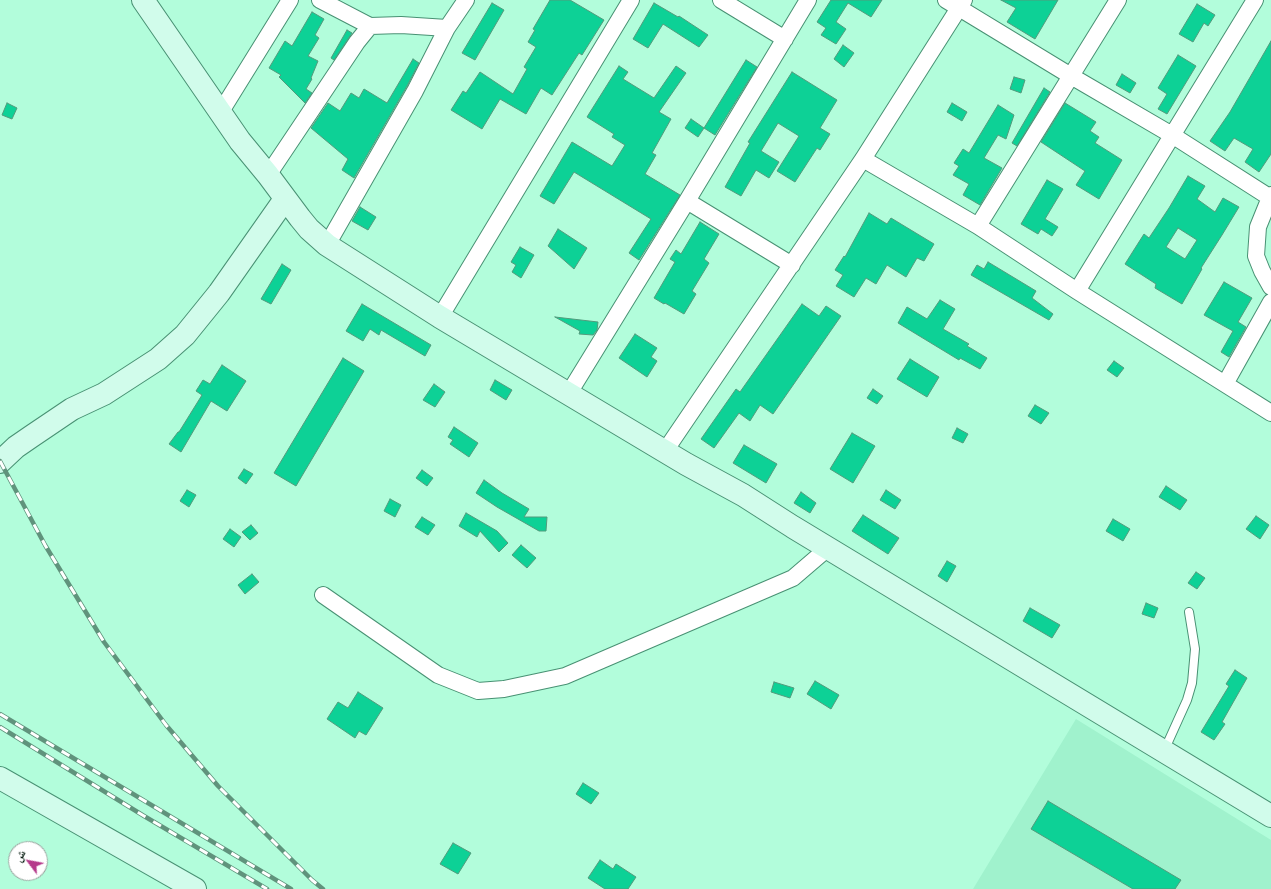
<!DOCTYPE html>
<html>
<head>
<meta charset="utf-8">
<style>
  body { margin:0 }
  #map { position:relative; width:1271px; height:889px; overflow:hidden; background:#b2fddb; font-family:Literata,"Noto Naskh Arabic",serif }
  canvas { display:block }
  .north { position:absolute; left:8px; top:841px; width:40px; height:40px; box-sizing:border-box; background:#fff; border:1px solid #99a29d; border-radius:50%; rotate:302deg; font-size:11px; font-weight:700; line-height:16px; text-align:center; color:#00160b }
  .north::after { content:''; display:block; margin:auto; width:14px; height:18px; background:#b53a8b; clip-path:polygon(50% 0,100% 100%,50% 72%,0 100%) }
</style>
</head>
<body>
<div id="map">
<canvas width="1271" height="889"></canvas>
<div class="north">ش</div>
</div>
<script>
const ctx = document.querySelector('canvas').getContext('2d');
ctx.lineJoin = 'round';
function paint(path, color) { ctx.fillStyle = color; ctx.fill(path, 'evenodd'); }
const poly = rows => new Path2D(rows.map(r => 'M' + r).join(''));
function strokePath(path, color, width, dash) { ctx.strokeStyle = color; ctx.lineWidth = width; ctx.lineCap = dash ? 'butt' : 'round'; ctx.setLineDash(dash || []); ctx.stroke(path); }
paint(poly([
  [1076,719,1271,840,1271,889,973,889]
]), '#a0f2cd');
const building = poly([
  [550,0,570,0,604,20,582,55,579,53,552,95,541,88,526,114,500,99,482,129,451,110,463,91,466,93,480,72,513,94,527,69,524,67,536,47,528,42,535,30,533,29,550,0],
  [831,0,882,0,871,17,848,3,836,22,846,29,836,44,821,35,826,28,817,22,831,0],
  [1001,0,1058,0,1035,39,1007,22,1016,8,1001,0],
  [492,3,504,10,475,60,462,53,492,3],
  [654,3,678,17,679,16,708,35,699,47,663,24,648,48,633,39,654,3],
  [1197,4,1215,15,1208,26,1204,23,1193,42,1179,34,1197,4],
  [312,12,324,19,315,35,319,38,308,56,318,61,311,78,312,79,306,89,312,93,305,103,279,77,281,75,269,68,285,41,292,46,312,12],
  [347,30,352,33,334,60,331,58,347,30],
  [1271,41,1271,154,1259,172,1245,162,1253,149,1234,138,1225,151,1210,141,1230,112,1271,41],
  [843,45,854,53,844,67,834,59,843,45],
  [1178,55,1196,66,1167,114,1158,109,1167,94,1158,88,1178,55],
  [413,59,419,63,407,86,354,178,342,170,348,159,311,128,328,103,340,111,351,93,359,98,364,89,387,103,413,59],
  [746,60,757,67,715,135,704,128,746,60],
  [619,66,628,72,623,79,654,98,676,66,686,73,659,112,671,119,652,153,656,155,645,174,680,195,639,260,629,253,651,219,574,172,554,204,540,196,572,142,612,166,625,145,612,137,614,134,587,117,619,66],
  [792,72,837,100,820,128,830,134,820,150,817,148,795,182,777,171,799,136,778,123,761,151,779,162,769,178,756,170,741,196,725,187,750,143,748,142,792,72],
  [1122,74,1136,83,1130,93,1116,85,1122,74],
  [1014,77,1025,80,1021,93,1010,89,1014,77],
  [1044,88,1050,92,1017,146,1012,143,1044,88],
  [7,103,17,108,12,119,2,115,7,103],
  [952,103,967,112,962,121,947,112,952,103],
  [1065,103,1096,122,1090,131,1099,137,1095,143,1122,160,1099,199,1076,185,1085,171,1041,142,1065,103],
  [998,105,1014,115,1006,139,998,135,984,158,1002,168,980,205,963,195,969,184,953,175,959,166,954,163,963,149,969,153,998,105],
  [691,119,704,128,698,137,685,128,691,119],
  [1188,176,1205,186,1197,199,1215,212,1223,198,1239,207,1222,235,1201,268,1202,269,1182,304,1155,288,1156,284,1125,264,1144,234,1149,238,1169,208,1188,176],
  [1178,228,1197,240,1185,259,1166,247,1178,228],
  [1047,180,1063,189,1045,219,1058,227,1052,236,1041,229,1038,234,1021,224,1047,180],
  [360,207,376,217,368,230,352,221,360,207],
  [869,213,887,224,891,218,934,244,924,261,917,258,906,277,887,265,876,284,866,278,854,297,836,286,843,275,835,270,844,256,845,257,869,213],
  [700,222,719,234,704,259,709,263,692,291,696,294,684,314,665,303,664,304,654,298,675,262,670,259,676,250,681,254,700,222],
  [558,229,587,248,574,269,548,246,558,229],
  [520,247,534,255,521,278,512,272,516,265,511,262,520,247],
  [988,262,1036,291,1032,298,1053,314,1049,320,971,275,977,265,984,269,988,262],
  [282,264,291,270,271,304,261,299,282,264],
  [1224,282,1252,298,1238,322,1246,327,1229,357,1221,352,1233,331,1204,315,1224,282],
  [940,300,955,309,943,329,969,344,967,346,987,358,980,369,960,358,959,360,898,323,907,307,927,319,940,300],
  [362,304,431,345,425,356,381,330,379,335,370,329,363,341,346,331,362,304],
  [802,304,819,316,826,306,841,316,773,414,760,405,750,421,739,413,714,448,701,439,736,389,740,392,802,304],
  [555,317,598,322,597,330,593,335,579,334,580,331,555,317],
  [635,334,657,348,651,357,657,361,647,377,619,358,635,334],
  [343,358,364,371,296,486,274,473,343,358],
  [910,359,939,377,927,397,897,379,910,359],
  [1114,361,1124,368,1117,377,1107,370,1114,361],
  [222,365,246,381,227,411,211,401,181,452,169,444,178,432,179,432,202,395,196,391,203,380,210,384,222,365],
  [495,380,512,390,506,400,490,390,495,380],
  [434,384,445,392,435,407,423,400,434,384],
  [873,389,883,396,877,404,867,398,873,389],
  [1035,405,1049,413,1041,424,1028,416,1035,405],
  [454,427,478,443,469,457,450,444,453,440,448,437,454,427],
  [957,428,968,434,963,443,952,438,957,428],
  [852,433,875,446,853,483,830,469,852,433],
  [744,445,777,464,766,483,733,463,744,445],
  [244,469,253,474,246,484,238,478,244,469],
  [422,470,433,478,427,486,416,478,422,470],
  [484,480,502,493,529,509,524,517,547,517,546,531,539,531,497,507,476,493,484,480],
  [1166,486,1187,500,1180,510,1159,497,1166,486],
  [187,490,196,495,189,507,180,501,187,490],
  [886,490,901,500,895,509,880,500,886,490],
  [801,492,816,503,810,513,794,503,801,492],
  [390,499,401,505,395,517,384,511,390,499],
  [466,513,497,531,508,543,499,552,480,531,477,537,459,526,466,513],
  [863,515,899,538,888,554,852,531,863,515],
  [1256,516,1269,525,1260,539,1246,529,1256,516],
  [422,517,435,525,428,535,415,527,422,517],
  [1113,519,1130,529,1123,541,1106,531,1113,519],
  [251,525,258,533,250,540,242,532,251,525],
  [230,529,241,537,234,547,223,539,230,529],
  [521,545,536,558,527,568,512,555,521,545],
  [947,561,956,566,947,582,938,576,947,561],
  [1196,572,1205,578,1197,589,1188,583,1196,572],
  [252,574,259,582,245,594,238,585,252,574],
  [1146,603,1158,608,1154,618,1142,614,1146,603],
  [1030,608,1060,625,1052,638,1023,621,1030,608],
  [1235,670,1247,678,1222,722,1225,724,1214,740,1201,732,1229,686,1226,684,1235,670],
  [815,681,839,695,831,709,807,694,815,681],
  [774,682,794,688,790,698,771,692,774,682],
  [358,692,383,708,366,735,359,731,355,738,327,719,338,702,348,708,358,692],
  [583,783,599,793,591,804,576,794,583,783],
  [1048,801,1181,880,1175,889,1133,889,1031,829,1048,801],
  [453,843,471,853,458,874,440,864,453,843],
  [600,860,613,869,616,864,636,877,628,889,605,889,588,878,600,860]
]);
paint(building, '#0dd196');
strokePath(building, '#529b7c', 1);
const lane = poly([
  [1164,751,1187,700,1192,683,1195,649,1189,612]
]);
const street = poly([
  [320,0,370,26,401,25,447,28],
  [721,0,785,39],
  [946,0,1071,76,1172,135,1269,197],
  [220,113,290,0],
  [863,159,978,226,1077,291,1271,413],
  [268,175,357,42,370,26],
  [1271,195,1258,227,1256,256,1262,271,1271,287],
  [687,201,792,265],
  [978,226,1118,0],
  [327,245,415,91,447,28,466,0],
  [1077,291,1255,0],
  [440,317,631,0],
  [1225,384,1271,302],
  [569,393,687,201,808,0],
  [665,451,863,159,964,0],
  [323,595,438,675,478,691,504,689,565,676,793,578,828,548]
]);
const secondary = poly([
  [143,0,240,141,268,175,300,218,309,229,327,245,440,317,686,464,743,495,793,527,1271,816],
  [0,462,16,447,32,436,72,409,104,394,158,359,185,335,219,293,285,199],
  [0,778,195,889]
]);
strokePath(lane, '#489173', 10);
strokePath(street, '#489173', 18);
strokePath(secondary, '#489173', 24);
strokePath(lane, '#fff', 8);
strokePath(street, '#fff', 16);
strokePath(secondary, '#d1fceb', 22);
const rail = poly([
  [0,461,45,545,104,642,166,725,218,786,312,880,323,889],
  [0,714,291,889],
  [0,727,144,816,267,889]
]);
strokePath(rail, '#60937c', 4.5);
strokePath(rail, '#fff', 3, [9]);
</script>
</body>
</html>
